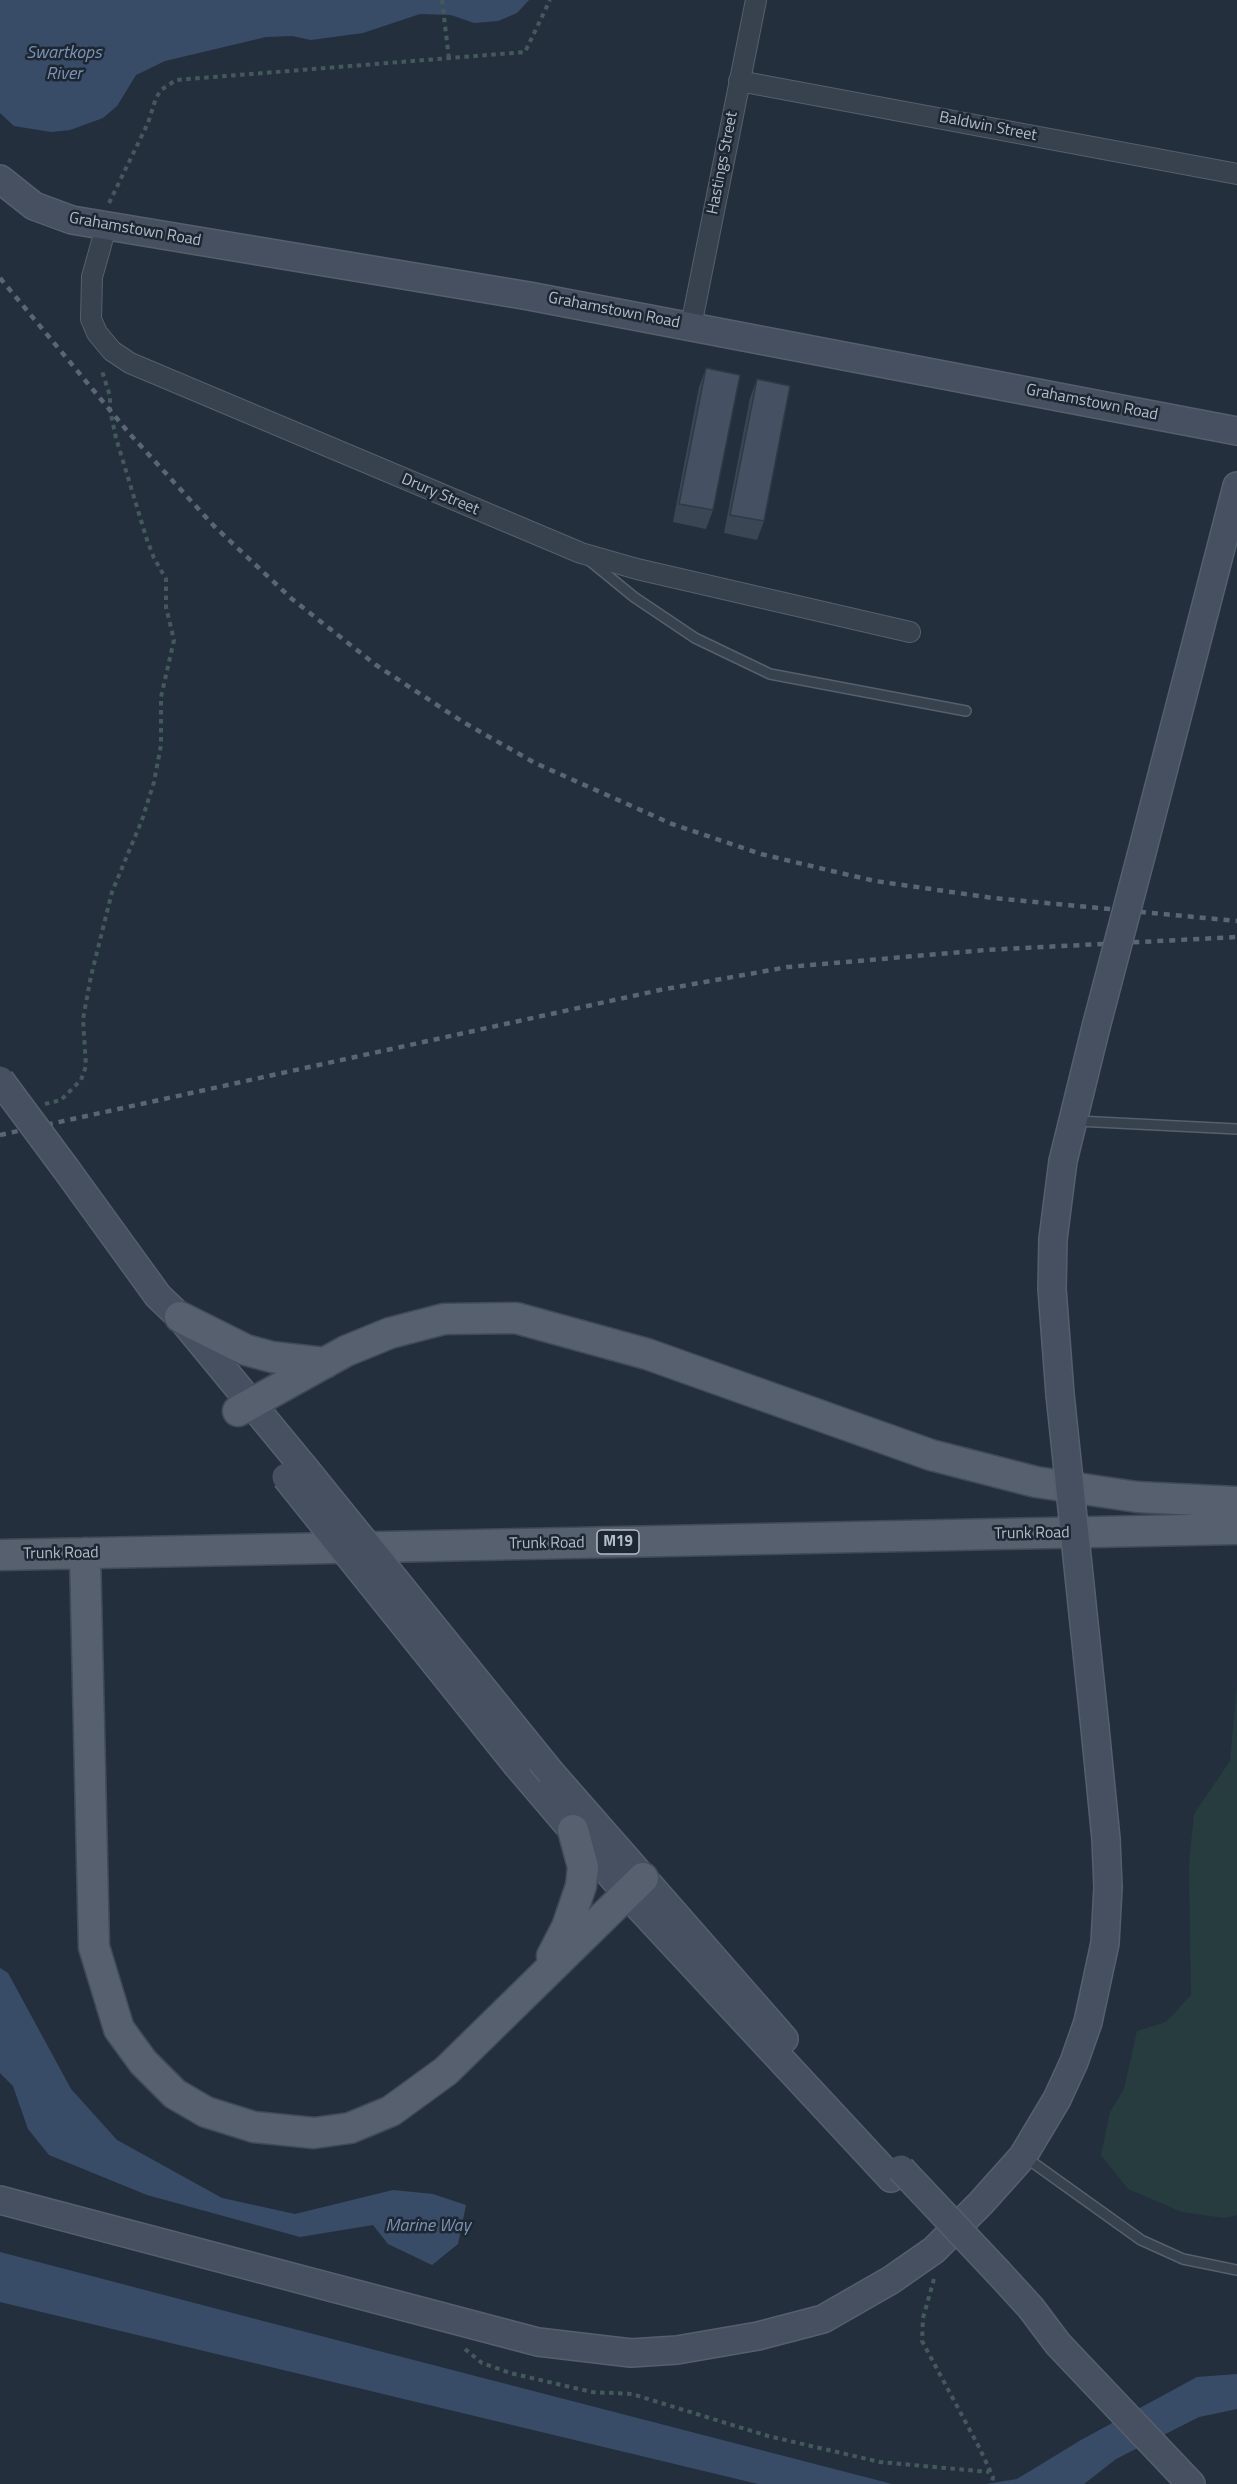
<!DOCTYPE html>
<html>
<head>
<meta charset="utf-8">
<style>
  body { margin:0 }
  canvas { display:block; background:#242f3e }
</style>
</head>
<body>
<canvas width="1237" height="2484"></canvas>
<script>
const ctx = document.querySelector('canvas').getContext('2d');
ctx.lineJoin = 'round';
function paint(path, color) { ctx.fillStyle = color; ctx.fill(path, 'evenodd'); }
const poly = rows => new Path2D(rows.map(r => 'M' + r).join(''));
function strokePath(path, color, width, dash) { ctx.strokeStyle = color; ctx.lineWidth = width; ctx.lineCap = dash ? 'butt' : 'round'; ctx.setLineDash(dash || []); ctx.stroke(path); }
function drawText(font, color, halo, rows, align = 'center') {
  ctx.font = font + ' "Titillium Web",sans-serif'; ctx.lineWidth = 5; ctx.setLineDash([]); ctx.textBaseline = 'middle'; ctx.strokeStyle = halo; ctx.fillStyle = color; for (const [text, x, y, turn = 0] of rows) {
    ctx.save(); ctx.translate(x, y); ctx.rotate((+turn || 0) * Math.PI / 180); ctx.textAlign = isNaN(turn) ? turn : align; if (halo) ctx.strokeText(text, 0, 0); ctx.fillText(text, 0, 0); ctx.restore();
  }
}
paint(poly([
  [1237,1685,1237,2215,1225,2218,1182,2212,1128,2189,1101,2155,1110,2112,1124,2089,1137,2031,1166,2022,1191,1995,1189,1865,1194,1814,1230,1761]
]), '#263c3f');
paint(poly([
  [0,0,529,0,517,13,498,21,474,23,451,15,420,14,363,33,311,40,292,36,266,37,165,61,136,75,117,106,103,118,70,130,51,132,14,126,0,113],
  [0,1968,8,1973,71,2089,117,2140,222,2198,295,2214,393,2190,433,2194,466,2205,458,2244,432,2265,388,2244,373,2225,300,2237,147,2195,49,2155,28,2129,13,2086,0,2073],
  [0,2252,267,2322,892,2484,758,2484,0,2302],
  [1237,2374,1237,2409,1199,2417,1116,2459,1084,2484,986,2484,1017,2479,1081,2440,1197,2377]
]), '#394c67');
const lane = poly([
  [590,561,634,597,695,638,770,674,966,711],
  [1077,1121,1237,1129],
  [1025,2157,1141,2240,1183,2259,1237,2270]
]);
const street = poly([
  [739,81,1237,174],
  [106,227,92,277,91,319,97,333,112,351,130,363,581,553,637,569,910,632],
  [691,326,756,0]
]);
const secondary = poly([
  [0,179,34,206,72,220,529,296,1237,431],
  [1141,856,1237,486],
  [66,1169,158,1296,180,1317,302,1465],
  [1060,1394,1052,1289,1053,1239,1063,1161,1096,1027],
  [517,1765,627,1894,891,2178],
  [551,1773,784,2039],
  [0,2200,538,2342,631,2353,677,2350,758,2336,823,2319,891,2280,934,2250,981,2203,1023,2156,1057,2099,1074,2062,1088,2022,1105,1943,1108,1887,1106,1839,1095,1728],
  [999,2273,1031,2308,1058,2344,1191,2484]
]);
const primary = poly([
  [180,1317,246,1350,272,1357,325,1363],
  [238,1411,346,1351,390,1333,444,1319,516,1318,647,1354,931,1455,1036,1482,1137,1497,1237,1502],
  [85,1553,94,1947,119,2029,143,2062,175,2094,206,2112,254,2127,314,2133,350,2128,391,2111,446,2071,643,1878],
  [0,1555,1237,1529],
  [552,1956,567,1927,581,1886,583,1867,573,1830]
]);
strokePath(lane, '#565f6c', 12);
strokePath(street, '#565f6c', 22);
strokePath(secondary, '#565f6c', 30);
strokePath(primary, '#414a57', 33);
strokePath(poly([
  [442,0,449,59],
  [109,203,148,123,156,98,161,90,176,80,525,52,550,0],
  [45,1104,61,1100,81,1080,86,1066,83,1019,91,976,112,892,142,820,154,782,161,745,161,697,174,640,166,607,166,579,154,558,147,540,116,438,110,410,110,396,101,368],
  [934,2279,923,2318,922,2341,979,2447,993,2477,992,2484],
  [465,2349,482,2363,510,2373,592,2392,632,2394,768,2436,880,2462,989,2472]
]), '#44595c', 4, [4.5, 4.5]);
strokePath(lane, '#38414e', 9);
strokePath(street, '#38414e', 20);
strokePath(secondary, '#465061', 27);
strokePath(primary, '#56606e', 30);
strokePath(poly([
  [0,278,129,433,214,526,292,599,376,665,463,722,535,763,672,824,761,854,832,871,875,881,993,898,1237,921],
  [0,1135,660,990,788,967,985,950,1237,937]
]), '#5a6575', 4.5, [6, 6]);
const secondaryBridge = poly([
  [1096,1027,1141,856],
  [0,1080,66,1169],
  [1060,1394,1095,1728],
  [302,1465,551,1773],
  [286,1477,517,1765],
  [901,2169,999,2273]
]);
strokePath(secondaryBridge, '#565f6c', 30, []);
strokePath(secondaryBridge, '#465061', 27);
paint(poly([
  [706,368,713,510,706,529,673,522,699,387],
  [757,379,764,521,757,540,724,533,750,398]
]), '#3b4654');
const building = poly([
  [706,368,740,375,713,510,679,504,706,368],
  [757,379,790,386,764,521,730,515,757,379]
]);
paint(building, '#455162');
strokePath(building, '#303945', 1.5);
for (const [x, y, w] of [
  [618,1542,42]
]) { const box = new Path2D(); box.roundRect(x - w / 2, y - 12, w, 24, 4.5); ctx.fillStyle = '#1d2633'; ctx.fill(box); strokePath(box, '#b4bcc9', 1.5); }
drawText('bold 15px', '#b4bcc9', null, [
  ["M19",618,1542]
]);
drawText('16px', '#b4bcc9', '#1d2633', [
  ["Baldwin Street",988,127,11],
  ["Hastings Street",723,163,-79],
  ["Grahamstown Road",135,230,10],
  ["Grahamstown Road",614,311,11],
  ["Grahamstown Road",1092,403,11],
  ["Drury Street",440,495,23],
  ["Trunk Road",1032,1534,-1],
  ["Trunk Road",547,1544,-1],
  ["Trunk Road",61,1554,-1]
]);
drawText('italic 18px', '#7c92b1', '#1d2633', [
  ["Swartkops",64,54],
  ["River",64,75],
  ["Marine Way",428,2227]
]);
</script>
</body>
</html>
